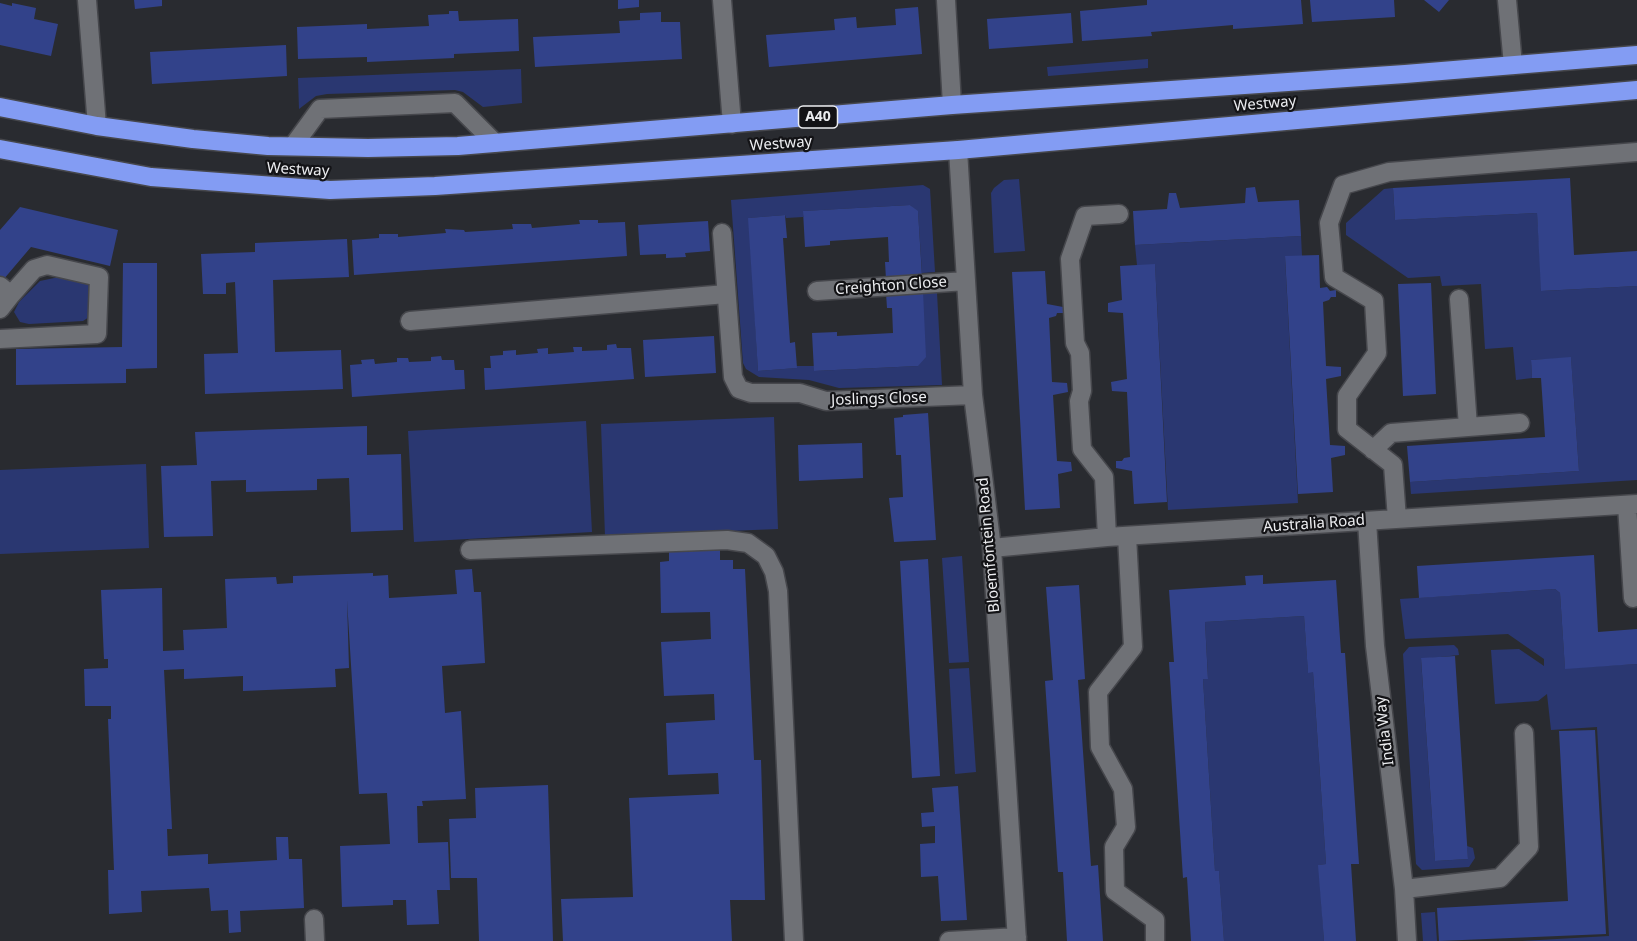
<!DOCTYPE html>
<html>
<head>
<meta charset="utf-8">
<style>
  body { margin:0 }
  canvas { display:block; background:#292b30 }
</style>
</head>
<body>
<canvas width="1637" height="941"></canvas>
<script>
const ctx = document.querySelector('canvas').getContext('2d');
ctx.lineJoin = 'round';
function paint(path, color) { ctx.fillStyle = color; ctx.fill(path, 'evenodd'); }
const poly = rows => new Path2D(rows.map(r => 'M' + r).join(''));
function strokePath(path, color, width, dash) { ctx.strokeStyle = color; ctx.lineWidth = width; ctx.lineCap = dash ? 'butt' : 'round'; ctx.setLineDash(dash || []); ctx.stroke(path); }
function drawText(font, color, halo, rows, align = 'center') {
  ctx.font = font + ' "Noto Sans",sans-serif'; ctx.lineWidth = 4.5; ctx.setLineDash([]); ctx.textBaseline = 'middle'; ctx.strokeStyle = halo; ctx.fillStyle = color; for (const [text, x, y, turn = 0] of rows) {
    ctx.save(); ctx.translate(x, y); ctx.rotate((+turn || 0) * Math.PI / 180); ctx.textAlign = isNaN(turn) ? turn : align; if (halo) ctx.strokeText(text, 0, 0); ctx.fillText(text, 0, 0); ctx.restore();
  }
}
paint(poly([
  [1148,59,1148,68,1048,76,1047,67],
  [521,69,522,103,483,107,463,92,455,90,327,94,316,96,299,109,298,78],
  [1019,179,1025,251,994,253,991,193,994,188,1004,180],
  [923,185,930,189,935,272,922,273,918,212,910,205,804,211,803,217,786,218,785,215,749,218,758,371,796,368,796,366,814,366,814,371,918,366,923,293,937,293,942,385,839,388,809,380,759,377,746,369,743,363,731,200],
  [1393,188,1395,220,1537,213,1542,291,1637,286,1637,480,1411,494,1410,482,1579,471,1571,358,1531,360,1532,378,1516,380,1513,347,1485,349,1481,284,1442,286,1440,276,1408,278,1346,235,1346,223,1384,189],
  [1301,236,1302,256,1285,257,1298,503,1168,510,1155,265,1137,265,1135,245],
  [59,277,84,281,91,286,94,310,89,317,83,321,29,324,20,322,14,312,19,302,40,281],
  [774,417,778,529,605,536,601,424],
  [586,421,592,532,414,542,408,431],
  [146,464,149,548,0,554,0,470],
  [962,556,969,662,949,663,942,558],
  [1555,589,1560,593,1565,668,1637,664,1637,941,1522,941,1609,936,1597,727,1551,730,1547,694,1538,701,1495,704,1491,650,1519,649,1544,666,1544,659,1508,634,1405,639,1400,599],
  [1304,616,1308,672,1313,672,1326,864,1319,865,1324,941,1224,941,1219,872,1215,871,1203,679,1208,678,1205,622],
  [1454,645,1458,649,1459,655,1421,659,1435,861,1468,859,1467,846,1473,848,1475,858,1469,867,1422,870,1416,864,1403,654,1409,647],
  [969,668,976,772,955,774,949,669],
  [1435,912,1437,941,1423,941,1421,913]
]), '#2a3771');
paint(poly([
  [134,0,162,0,162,6,135,9],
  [618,0,639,0,639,7,618,9],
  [1147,0,1301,0,1303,24,1233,29,1233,25,1151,32,1152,36,1082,41,1080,11,1147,5],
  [1310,0,1394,0,1395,17,1312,22],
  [1424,0,1449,0,1439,12],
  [0,3,12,6,12,3,36,8,34,19,58,24,51,56,0,45],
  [918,7,922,54,769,67,766,35,835,30,834,19,856,17,857,28,896,25,895,9],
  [449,11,458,11,459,21,518,19,519,51,454,54,454,58,367,62,367,57,298,59,297,27,367,24,367,29,429,26,428,15,449,14],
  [661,12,661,22,680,22,682,59,535,67,533,37,620,33,619,21,640,20,640,13],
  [1071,13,1073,43,989,49,987,19],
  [286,45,287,76,152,84,150,52],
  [1570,178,1574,255,1637,251,1637,286,1541,291,1537,213,1395,220,1393,188],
  [1255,187,1258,202,1299,200,1301,236,1135,245,1133,211,1167,209,1169,193,1176,193,1180,208,1245,203,1246,188],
  [910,205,918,211,922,276,886,279,885,262,889,262,888,237,830,241,830,245,805,247,803,211],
  [20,207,118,230,110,266,31,247,3,280,0,277,0,230],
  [785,215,787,238,783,238,790,343,795,342,797,368,758,371,748,218],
  [579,220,598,220,598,223,625,222,627,256,354,275,352,240,379,238,379,234,398,234,398,237,446,233,445,229,464,230,465,232,513,229,512,224,531,224,532,228,580,224],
  [708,221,710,251,685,253,686,257,666,258,666,254,640,255,638,225],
  [347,239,349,277,273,280,275,352,341,350,343,389,205,394,204,354,238,353,235,282,226,283,226,294,203,294,201,254,255,252,255,243],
  [1319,255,1320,288,1327,287,1330,291,1336,290,1336,297,1331,297,1329,300,1323,302,1326,366,1341,367,1341,376,1326,379,1330,445,1345,446,1345,455,1331,458,1333,492,1298,494,1285,256],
  [123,263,157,263,157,368,126,369,126,383,16,385,16,349,122,347],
  [1155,264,1167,502,1134,504,1132,471,1116,468,1116,461,1122,461,1124,458,1130,457,1127,392,1112,391,1111,382,1127,379,1123,313,1108,312,1108,303,1122,300,1120,266],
  [1045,271,1047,304,1063,307,1063,313,1057,313,1056,316,1049,318,1052,382,1067,383,1068,392,1053,395,1057,461,1071,462,1072,471,1058,474,1060,508,1025,510,1012,272],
  [1431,283,1436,394,1403,396,1398,284],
  [923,291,926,357,918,366,814,371,812,333,837,332,837,336,893,333,892,308,887,308,886,293],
  [714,336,716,373,645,377,643,340],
  [616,344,617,348,631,348,634,379,485,390,484,368,491,368,490,356,503,355,503,351,516,350,516,355,538,353,537,349,548,348,548,354,574,352,573,347,582,347,582,351,607,350,607,345],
  [441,356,442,360,454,360,455,370,464,370,465,389,352,397,350,365,362,364,361,360,374,359,375,364,397,362,397,358,408,358,409,362,431,361,431,357],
  [1571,357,1579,471,1410,482,1407,446,1545,437,1541,378,1532,378,1531,360],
  [928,413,936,540,894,542,889,498,903,497,901,455,896,455,894,418,903,417,903,415],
  [367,426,367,455,401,454,403,530,351,532,349,478,317,479,317,490,246,492,246,480,211,481,213,536,164,537,161,466,197,465,195,432],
  [862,443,863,478,799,481,798,445],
  [720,549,720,560,733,560,733,569,745,569,754,760,761,760,765,900,730,900,732,941,563,941,561,899,633,897,629,798,719,794,718,773,668,775,666,723,715,720,714,694,664,696,661,642,711,639,710,612,661,613,660,562,669,561,669,550],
  [1594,555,1598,632,1637,629,1637,664,1565,669,1560,593,1555,589,1419,598,1417,566],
  [928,559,940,776,912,778,900,561],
  [472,569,474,592,481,592,485,663,442,666,445,713,461,711,466,799,422,801,423,806,417,806,418,843,448,842,450,890,437,890,439,924,407,925,406,900,393,900,393,905,342,907,340,846,390,844,387,793,359,794,347,600,349,668,335,669,336,687,243,691,243,676,184,679,184,669,164,670,172,829,167,829,168,856,208,854,208,864,277,860,276,837,288,837,289,859,302,859,304,908,240,911,241,932,229,933,228,910,211,911,209,888,141,891,142,912,109,914,108,870,114,870,108,719,111,719,111,706,85,706,84,669,108,668,108,659,104,659,101,590,162,588,163,651,184,650,183,630,227,628,225,579,276,577,277,584,293,583,293,576,373,573,373,576,388,575,389,598,457,594,455,570],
  [1263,575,1263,584,1336,580,1341,653,1345,653,1359,864,1351,864,1356,941,1324,941,1318,865,1326,864,1313,672,1308,673,1304,616,1205,622,1208,679,1203,679,1215,871,1219,871,1224,941,1191,941,1187,877,1183,878,1169,662,1174,662,1169,590,1246,585,1245,576],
  [1079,585,1085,679,1078,680,1091,866,1098,865,1103,941,1067,941,1063,872,1058,872,1045,681,1053,680,1046,587],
  [1455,656,1468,859,1435,861,1421,658],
  [1595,730,1606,934,1439,941,1437,908,1568,901,1559,731],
  [548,785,553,941,479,941,477,878,451,878,449,819,476,818,475,788],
  [958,786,967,920,941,921,938,876,921,877,920,844,935,843,935,826,922,827,921,813,934,812,932,788]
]), '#32428a');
const minor = poly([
  [87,0,97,126],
  [722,0,732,124],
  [946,0,952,105],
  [1507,0,1513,65],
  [293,146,320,109,455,103,495,143],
  [958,150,973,395,992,548,1017,941],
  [722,233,733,377,739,389,751,393,800,393,826,401,973,395],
  [0,286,11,295,0,309],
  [817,291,966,281],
  [410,321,726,294],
  [0,339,97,334,99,277,47,265,34,269,11,295],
  [1468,427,1520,423],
  [1373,450,1391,433,1468,427,1459,299],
  [1627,505,1633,598],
  [1397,519,1393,465,1347,429,1347,396,1377,353,1374,301,1334,277,1329,223,1343,185,1389,172,1637,152],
  [1367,521,1375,646,1404,889,1407,941],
  [1127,536,1133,647,1098,692,1100,747,1123,789,1126,827,1114,847,1115,891,1155,920,1155,941],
  [1107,537,1104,477,1082,449,1079,401,1082,391,1080,353,1075,343,1070,259,1085,216,1119,214],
  [992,548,1107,537,1637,504],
  [470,550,727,540,748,543,766,556,774,572,778,591,794,941],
  [1404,889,1500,878,1529,847,1524,733],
  [314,919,315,941],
  [949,941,1017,937]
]);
const highway = poly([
  [0,107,97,126,193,139,268,146,368,148,458,146,952,105,1405,74,1637,55],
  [0,149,151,177,330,190,435,186,958,150,1637,90]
]);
strokePath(minor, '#46474c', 21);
strokePath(highway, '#46474c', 21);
strokePath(minor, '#6f7176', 18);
strokePath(highway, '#839cf3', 18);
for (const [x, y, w] of [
  [818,117,39]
]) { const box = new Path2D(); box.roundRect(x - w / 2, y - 11, w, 22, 4.5); ctx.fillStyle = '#131316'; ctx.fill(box); strokePath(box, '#ecedf0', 1.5); }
drawText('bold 14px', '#ecedf0', null, [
  ["A40",818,117]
]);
drawText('15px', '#ecedf0', '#131316', [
  ["Westway",1265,104,-5],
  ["Westway",781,144,-4],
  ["Westway",298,170,3],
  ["Creighton Close",891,286,-4],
  ["Joslings Close",879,399,-2],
  ["Australia Road",1314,524,-4],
  ["Bloemfontein Road",989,545,-95],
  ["India Way",1385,731,-97]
]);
</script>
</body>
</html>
